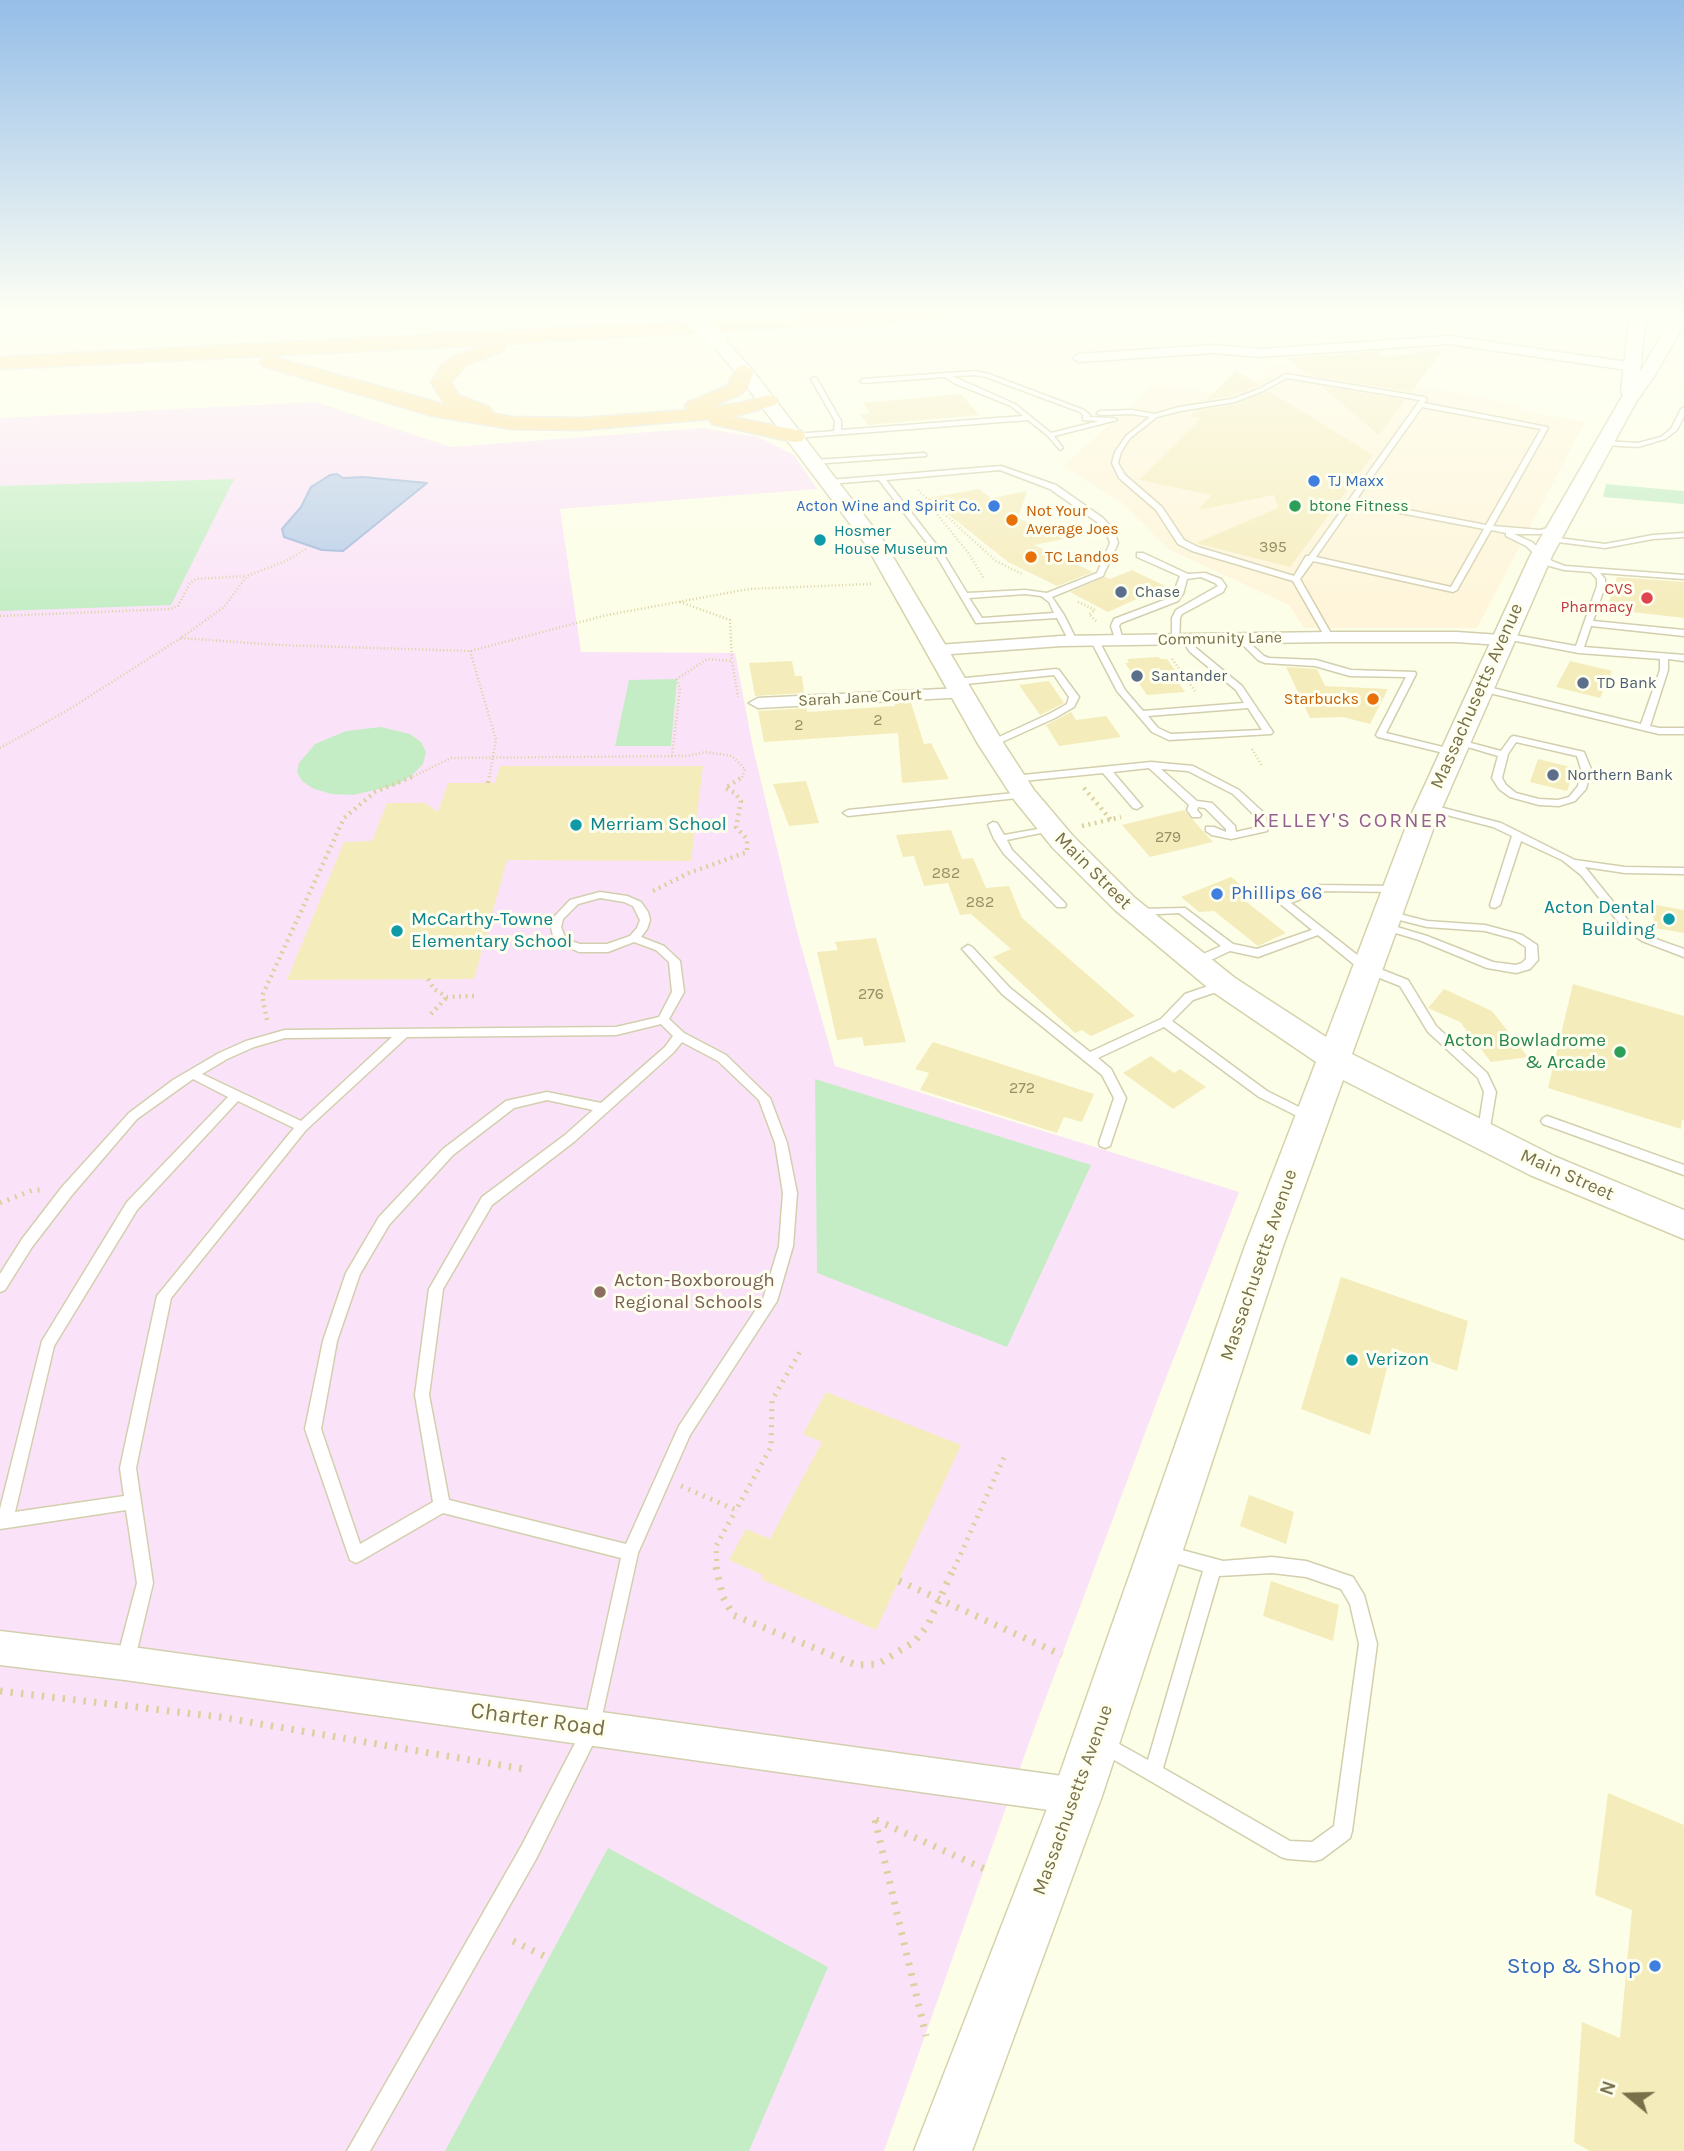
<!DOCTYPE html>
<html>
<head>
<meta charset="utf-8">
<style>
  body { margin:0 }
  #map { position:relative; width:1684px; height:2151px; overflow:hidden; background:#fcfee7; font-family:Karla,sans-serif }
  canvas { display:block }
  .north { position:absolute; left:1593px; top:2060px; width:70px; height:70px; -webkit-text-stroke:5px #feffee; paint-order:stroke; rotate:289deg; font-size:19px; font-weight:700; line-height:28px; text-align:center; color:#797049 }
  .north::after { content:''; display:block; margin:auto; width:24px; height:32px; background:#797049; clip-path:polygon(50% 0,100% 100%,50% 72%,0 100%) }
</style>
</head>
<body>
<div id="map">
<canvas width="1684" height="2151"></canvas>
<div class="north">N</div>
</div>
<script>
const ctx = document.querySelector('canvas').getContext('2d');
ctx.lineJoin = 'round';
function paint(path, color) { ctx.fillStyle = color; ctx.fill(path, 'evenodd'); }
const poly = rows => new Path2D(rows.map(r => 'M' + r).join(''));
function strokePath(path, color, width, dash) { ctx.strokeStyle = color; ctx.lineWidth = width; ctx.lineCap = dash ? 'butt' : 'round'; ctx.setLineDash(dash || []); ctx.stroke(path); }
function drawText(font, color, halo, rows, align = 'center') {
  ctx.font = font + ' Karla,sans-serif'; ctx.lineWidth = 6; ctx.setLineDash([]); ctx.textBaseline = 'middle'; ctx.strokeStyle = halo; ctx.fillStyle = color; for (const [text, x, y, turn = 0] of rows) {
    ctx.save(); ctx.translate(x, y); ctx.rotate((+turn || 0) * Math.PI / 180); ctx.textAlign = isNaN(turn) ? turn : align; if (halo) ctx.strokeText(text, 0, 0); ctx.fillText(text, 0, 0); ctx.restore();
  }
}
paint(poly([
  [1278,364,1338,370,1509,403,1534,413,1585,422,1477,628,1304,628,1289,605,1168,549,1121,502,1063,466,1154,385,1227,394,1256,384,1269,365]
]), '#fef5da');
paint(poly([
  [316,402,451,447,702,428,758,437,794,455,817,489,560,509,581,652,735,653,753,748,796,928,835,1066,1239,1192,1160,1393,1030,1740,884,2151,0,2151,0,418]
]), '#fae3f8');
paint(poly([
  [234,479,171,605,0,611,0,486],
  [1606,484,1684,491,1684,504,1603,497],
  [677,679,671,746,615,746,629,680],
  [381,727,410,734,421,742,426,752,423,764,412,775,396,785,353,795,332,794,314,789,302,781,297,772,299,763,315,744,346,731],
  [815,1079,1091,1165,1007,1347,817,1273],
  [608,1848,828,1967,749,2151,445,2151]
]), '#c4edc5');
const water = poly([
  [337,474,343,478,363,477,427,483,343,551,322,550,284,537,282,529,301,507,311,487,330,475,337,474]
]);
paint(water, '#b9cde9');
strokePath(water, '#9fb7db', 2);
paint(poly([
  [1444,349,1411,392,1308,375,1287,358,1378,351,1385,357],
  [1236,371,1260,385,1231,396,1206,400],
  [1321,386,1405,400,1379,435],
  [1269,391,1373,455,1290,567,1196,543,1278,508,1274,495,1198,510,1212,495,1139,480,1201,418,1190,416,1195,411,1236,404],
  [961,394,979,415,868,425,860,414,870,413,863,403],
  [979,489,991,498,1027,491,1018,518,1064,539,1034,545,1093,572,1057,586,1008,562,928,498],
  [1132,570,1165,586,1108,612,1070,592,1105,577,1110,579],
  [1617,577,1684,582,1684,618,1607,609],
  [1158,657,1161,659,1167,659,1183,681,1178,682,1185,692,1147,695,1125,663,1129,663,1127,659],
  [792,661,795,676,802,676,804,693,755,696,749,663],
  [1570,661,1612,671,1600,698,1556,687],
  [1286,667,1317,669,1325,686,1388,689,1370,724,1343,717,1310,718],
  [1049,681,1064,703,1040,715,1019,685],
  [895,703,911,703,924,744,931,743,949,779,902,783,898,733,764,742,758,711,807,708,807,712,895,706],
  [1071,712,1076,720,1106,716,1121,737,1059,746,1046,725],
  [1538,759,1575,768,1567,791,1530,782],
  [500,766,703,766,691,861,507,860,474,979,287,980,344,842,372,841,387,803,425,803,438,812,448,783,495,783],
  [806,781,819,823,789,826,773,784],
  [1184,810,1213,842,1150,857,1122,825],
  [951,830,962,859,973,858,986,888,1009,886,1022,918,1135,1016,1091,1036,1082,1030,1075,1033,993,957,1011,949,971,914,960,915,948,883,924,886,914,856,903,857,896,835],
  [1231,877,1250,892,1244,900,1286,933,1258,946,1214,911,1199,912,1181,897],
  [1651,904,1684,910,1684,933,1655,928],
  [876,938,906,1042,864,1046,862,1037,837,1040,817,952,838,950,835,942],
  [1573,984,1684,1016,1684,1121,1682,1120,1681,1129,1548,1088],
  [1444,989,1492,1011,1528,1057,1491,1062,1460,1022,1428,1008],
  [933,1042,1094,1094,1082,1122,1064,1117,1057,1133,920,1090,929,1073,915,1069],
  [1151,1056,1174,1073,1180,1069,1206,1087,1173,1109,1123,1073],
  [1341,1277,1468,1321,1457,1371,1392,1348,1370,1435,1301,1409],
  [826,1392,961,1445,876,1630,761,1579,763,1575,729,1560,746,1529,770,1539,822,1442,803,1434],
  [1249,1495,1294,1512,1286,1544,1240,1526],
  [1271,1581,1339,1605,1333,1641,1263,1616],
  [1608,1793,1684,1825,1684,2151,1590,2151,1574,2142,1582,2022,1620,2038,1632,1910,1595,1895]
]), '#f5ecbc');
const lane = poly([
  [975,371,989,374,1084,410,1090,415,1089,417,1114,418,1117,420,1054,436,1063,448,1060,450,1048,436,1028,420,794,438,791,436,794,434,834,431,835,421,811,379,814,377,817,379,841,421,841,430,1023,416,1011,406,954,383,945,377,863,383,860,381,863,379,975,371],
  [975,375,986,377,1080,412,1083,415,1083,420,1099,421,1051,433,1015,404,952,376,975,375],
  [1286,374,1424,397,1427,399,1424,403,1547,427,1548,428,1493,526,1540,530,1559,525,1559,529,1540,534,1514,534,1532,542,1552,561,1565,566,1684,575,1684,579,1600,573,1605,579,1605,586,1593,621,1684,630,1684,636,1591,626,1584,647,1684,655,1684,661,1668,659,1668,670,1650,726,1659,728,1684,728,1684,734,1659,734,1477,690,1477,686,1480,685,1641,724,1660,670,1660,659,1579,653,1500,638,1500,634,1503,633,1576,646,1597,586,1597,579,1591,572,1564,570,1546,565,1526,546,1506,536,1506,533,1491,530,1457,590,1453,592,1313,561,1300,579,1333,637,1329,640,1325,637,1293,581,1192,551,1178,544,1156,510,1119,478,1112,463,1115,452,1126,436,1150,417,1132,414,1100,415,1097,413,1100,411,1132,410,1155,414,1179,407,1232,399,1259,389,1286,374],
  [1287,378,1420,400,1309,556,1306,556,1294,576,1198,547,1184,540,1162,507,1125,475,1118,463,1121,452,1130,438,1157,417,1180,411,1235,402,1263,391,1287,378],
  [1422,407,1541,429,1486,525,1356,500,1422,407],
  [1353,504,1484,529,1451,587,1316,557,1353,504],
  [1684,407,1684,416,1677,430,1665,439,1638,447,1604,445,1601,443,1604,441,1638,443,1661,437,1671,429,1681,409,1684,407],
  [924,453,926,454,926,456,814,464,811,462,814,460,924,453],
  [1001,466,1056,485,1103,518,1114,530,1118,543,1103,576,1052,597,1064,615,1077,641,1076,643,1070,643,1057,618,976,623,936,555,879,480,829,484,825,482,829,480,1001,466],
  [1000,470,1050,489,1097,522,1106,531,1110,543,1097,573,1047,593,1025,590,967,593,942,552,886,480,1000,470],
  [1025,594,1041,596,1049,602,1054,613,982,618,969,598,1025,594],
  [1684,533,1684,537,1653,539,1605,548,1550,541,1546,539,1550,537,1605,544,1653,535,1684,533],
  [1137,553,1143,553,1188,574,1205,573,1221,579,1226,586,1223,592,1182,614,1180,618,1179,641,1172,639,1172,618,1176,610,1218,586,1215,583,1201,577,1187,579,1183,594,1178,601,1121,623,1119,626,1123,640,1116,642,1111,626,1114,619,1172,597,1180,576,1137,557,1137,553],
  [1241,635,1264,656,1269,658,1316,660,1351,670,1415,672,1416,674,1386,733,1455,750,1457,752,1452,755,1378,737,1376,735,1406,677,1350,676,1315,666,1265,663,1258,660,1238,640,1237,638,1241,635],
  [1185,636,1188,637,1196,648,1242,686,1273,732,1271,734,1169,740,1152,732,1117,691,1091,641,1098,639,1125,690,1143,711,1244,703,1236,690,1190,652,1181,639,1185,636],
  [1248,708,1262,730,1171,734,1158,728,1148,716,1248,708],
  [1056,669,1059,670,1079,697,1074,707,1055,718,991,747,988,746,988,742,1049,714,1067,704,1069,697,1054,675,956,685,952,682,956,679,1056,669],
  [1514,736,1584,752,1591,769,1586,789,1575,801,1559,806,1539,805,1510,797,1499,789,1492,778,1498,756,1451,742,1456,739,1501,751,1511,737,1514,736],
  [1516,742,1577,756,1581,769,1578,786,1569,797,1558,800,1539,799,1516,793,1506,785,1502,778,1508,754,1516,742],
  [1151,762,1193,766,1239,790,1265,814,1268,829,1267,831,1231,839,1212,835,1206,831,1206,827,1214,827,1226,832,1226,829,1205,808,1198,807,1197,810,1201,815,1200,817,1192,817,1187,810,1189,805,1149,768,1113,772,1142,806,1137,809,1133,808,1103,773,1013,782,1008,779,1013,776,1151,762],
  [1161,769,1188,771,1233,794,1256,817,1258,827,1236,832,1235,826,1212,803,1197,801,1161,769],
  [1024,792,1029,795,1027,797,848,816,843,813,848,810,1024,792],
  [1428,804,1501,823,1575,860,1625,867,1684,868,1684,874,1625,873,1585,867,1631,924,1650,937,1684,949,1684,957,1642,941,1623,928,1581,875,1562,860,1521,841,1500,905,1495,908,1491,907,1490,905,1512,836,1493,827,1424,809,1424,805,1428,804],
  [993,822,997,823,1004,835,1055,826,1055,830,1007,840,1012,850,1065,903,1066,905,1065,907,1057,907,1004,854,994,839,988,825,993,822],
  [1319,885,1396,886,1401,889,1396,892,1320,891,1291,903,1370,965,1408,980,1436,1026,1487,1073,1496,1092,1488,1139,1478,1139,1477,1136,1484,1092,1478,1078,1428,1032,1400,986,1362,971,1318,935,1258,957,1230,951,1198,966,1190,966,1188,963,1190,960,1221,946,1179,913,1138,915,1133,912,1138,909,1185,908,1233,944,1257,949,1312,930,1278,902,1279,900,1319,885],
  [600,892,627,896,641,902,648,912,650,920,647,929,641,937,664,946,680,961,684,992,669,1019,684,1033,726,1055,770,1098,787,1143,797,1193,793,1246,777,1301,690,1435,638,1553,598,1734,536,1859,370,2151,347,2151,522,1845,584,1726,621,1558,443,1513,362,1560,356,1563,350,1560,305,1429,323,1341,346,1273,379,1217,443,1149,506,1101,510,1100,547,1092,601,1103,665,1047,673,1036,661,1024,616,1035,407,1037,306,1130,171,1298,136,1468,153,1583,134,1663,131,1669,125,1671,119,1669,116,1663,137,1583,126,1510,0,1529,0,1509,42,1341,127,1202,228,1097,193,1079,137,1119,72,1195,32,1247,5,1290,0,1292,0,1274,22,1239,62,1187,129,1113,173,1080,219,1053,246,1041,285,1030,616,1027,659,1017,672,992,669,962,656,950,634,942,608,952,579,952,563,945,553,936,551,927,553,918,570,900,600,892],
  [600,898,624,902,633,906,640,920,637,928,630,936,607,944,580,944,571,941,564,935,561,927,563,919,578,904,600,898],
  [392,1037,301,1121,202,1074,227,1059,254,1047,285,1038,392,1037],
  [682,1042,718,1061,759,1100,775,1143,783,1193,779,1246,763,1299,679,1426,626,1544,449,1500,429,1395,443,1289,492,1205,575,1141,673,1053,682,1042],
  [547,1100,593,1110,565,1135,482,1197,429,1289,415,1395,433,1502,360,1544,321,1429,337,1341,360,1274,389,1225,453,1155,514,1108,547,1100],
  [238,1101,294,1128,157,1296,120,1468,124,1496,15,1512,54,1346,137,1210,238,1101],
  [1388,911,1427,921,1485,925,1522,935,1537,945,1538,960,1530,969,1516,973,1487,968,1419,940,1379,928,1378,926,1383,923,1387,924,1427,936,1493,962,1516,965,1522,963,1526,959,1526,947,1514,939,1485,931,1427,927,1384,916,1383,914,1388,911],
  [968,945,972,947,1010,988,1090,1052,1161,1019,1185,994,1220,982,1228,982,1230,985,1228,988,1193,1000,1172,1021,1267,1091,1315,1115,1317,1118,1311,1123,1259,1097,1164,1027,1098,1058,1111,1069,1126,1098,1110,1146,1105,1148,1100,1146,1099,1143,1114,1098,1102,1075,1002,994,964,951,962,949,968,945],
  [1547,1116,1684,1165,1684,1175,1543,1124,1541,1121,1543,1118,1547,1116],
  [1167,1546,1223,1561,1272,1557,1306,1561,1353,1577,1364,1595,1377,1644,1352,1831,1350,1838,1322,1859,1315,1861,1288,1859,1281,1857,1097,1750,1094,1744,1097,1738,1103,1735,1148,1760,1203,1571,1161,1559,1159,1554,1161,1549,1167,1546],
  [1272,1573,1306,1577,1341,1589,1350,1604,1359,1644,1334,1826,1312,1842,1290,1841,1163,1768,1219,1576,1272,1573]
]);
const street = poly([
  [1449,336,1634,363,1640,367,1634,371,1449,344,1260,357,1213,353,1079,362,1073,358,1079,354,1213,345,1260,349,1449,336],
  [1329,632,1456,632,1501,635,1510,640,1501,645,1456,642,1329,642,1061,646,938,655,929,650,938,645,1061,636,1329,632],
  [962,688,971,693,968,697,758,708,749,703,758,698,962,688],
  [0,1631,125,1646,1077,1778,1090,1783,1095,1796,1090,1809,1077,1814,125,1680,0,1665,0,1631]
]);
const secondary = poly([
  [1630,312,1646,312,1640,372,1675,312,1684,312,1684,324,1655,375,1636,402,1552,556,1435,824,1352,1054,1556,1157,1684,1210,1684,1239,1530,1175,1343,1080,1283,1246,1102,1796,972,2151,914,2151,1052,1796,1245,1246,1316,1062,1213,992,1115,910,1053,848,1015,801,978,744,866,545,738,375,709,341,711,338,723,338,750,367,883,540,1004,744,1034,790,1073,836,1135,898,1235,978,1326,1037,1407,824,1530,556,1623,395,1621,392,1630,312]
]);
const highway = poly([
  [866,312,965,312,956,317,503,344,505,347,503,351,466,365,451,382,458,395,489,407,492,411,491,413,512,417,581,418,687,410,685,406,688,402,727,386,737,367,744,365,754,371,748,387,741,394,711,407,741,403,768,395,775,397,778,401,775,405,732,417,802,431,805,436,802,441,794,442,712,424,709,419,581,430,512,429,433,416,263,366,260,362,270,356,457,408,444,403,431,382,441,366,452,357,485,345,0,369,0,357,866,312]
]);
strokePath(lane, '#d3cfae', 3);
strokePath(street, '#d3cfae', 3);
strokePath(secondary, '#d6d2ab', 3);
strokePath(highway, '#e4e2db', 3);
strokePath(poly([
  [918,490,996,561,1022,574],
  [933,509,969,554,984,579],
  [680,602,730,620,732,661],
  [1078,602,1095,610,1089,614,1096,621],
  [0,616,170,609,178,606,190,583,196,579,246,576],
  [181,638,279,645,470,651,607,615,749,589,871,584],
  [470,651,496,740,489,778],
  [1172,659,1195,691],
  [0,748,68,710,181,638,224,607,247,576,286,561,308,548],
  [1252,749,1262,766],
  [672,756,680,689,677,679,707,659,732,661,738,697],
  [410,778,451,758,687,756,706,752,732,756,745,769,742,778]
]), '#dad19f', 2.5, [1, 2.5]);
strokePath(poly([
  [488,783,489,776],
  [1084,788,1111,820],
  [1082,826,1121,817],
  [653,891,689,873,747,852,747,839,736,827,741,801,735,793,725,788,744,776],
  [428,979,434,989,447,997,474,996],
  [431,1014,447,997],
  [267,1020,262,996,344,818,375,792,414,776]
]), '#dad19f', 4.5, [2, 4.5]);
strokePath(poly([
  [0,1203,33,1190,42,1190],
  [681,1486,736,1510,771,1447,772,1400,801,1350],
  [717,1569,716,1546,736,1510],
  [954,1569,1006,1453]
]), '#dad19f', 5, [2, 6]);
strokePath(poly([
  [716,1567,723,1597,733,1615,856,1665,878,1664,914,1642,928,1625,954,1567],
  [899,1581,1062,1655],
  [0,1691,220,1717,529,1770],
  [875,1820,926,2036],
  [876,1820,987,1870],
  [513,1941,548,1958]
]), '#dad19f', 7, [2.5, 8]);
paint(lane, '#fff');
paint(street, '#fff');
paint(secondary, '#fff');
paint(highway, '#fbdf9a');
const secondaryBridge = poly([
  [688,312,717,341]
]);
strokePath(secondaryBridge, '#d6d2ab', 19, []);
strokePath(secondaryBridge, '#fff', 18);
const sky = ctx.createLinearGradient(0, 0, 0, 613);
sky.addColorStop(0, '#95bee8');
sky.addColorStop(0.51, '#fefff4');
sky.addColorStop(1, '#fefff400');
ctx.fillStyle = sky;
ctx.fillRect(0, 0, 1684, 613);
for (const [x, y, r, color] of [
  [1314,481,7,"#3f7fe0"],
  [994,506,7,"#3f7fe0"],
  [1295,506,7,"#2e9e5b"],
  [1012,520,7,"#e8710a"],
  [820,540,7,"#0f9aa8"],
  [1031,557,7,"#e8710a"],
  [1121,592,7,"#5c6f8a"],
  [1647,598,7,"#e0444e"],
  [1137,676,7,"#5c6f8a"],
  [1583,683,7,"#5c6f8a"],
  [1373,699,7,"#e8710a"],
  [1553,775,7,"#5c6f8a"],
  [576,825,7,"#0f9aa8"],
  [1217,894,7,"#3f7fe0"],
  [1669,919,7,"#0f9aa8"],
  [397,931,7,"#0f9aa8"],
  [1620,1052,7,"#2e9e5b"],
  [600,1292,7,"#8d6e63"],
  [1352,1360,7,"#0f9aa8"],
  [1655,1966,7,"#3f7fe0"]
]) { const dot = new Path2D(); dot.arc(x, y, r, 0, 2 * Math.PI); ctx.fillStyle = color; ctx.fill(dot); strokePath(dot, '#feffee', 2.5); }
drawText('16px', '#366cbe', '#feffee', [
  ["TJ Maxx",1328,481],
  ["Acton Wine and Spirit Co.",980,506,"right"]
], 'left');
drawText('16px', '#27864d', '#feffee', [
  ["btone Fitness",1309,506]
], 'left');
drawText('16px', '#c56008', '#feffee', [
  ["Not Your",1026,511],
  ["Average Joes",1026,529],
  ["TC Landos",1045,557],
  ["Starbucks",1359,699,"right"]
], 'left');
drawText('16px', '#0d838f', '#feffee', [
  ["Hosmer",834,531],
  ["House Museum",834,549]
], 'left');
drawText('16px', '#988f66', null, [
  ["395",1273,547],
  ["2",878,720],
  ["2",799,725],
  ["279",1168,837],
  ["282",946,873],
  ["282",980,902],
  ["276",871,994],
  ["272",1022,1088]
]);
drawText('16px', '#be3a42', '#feffee', [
  ["CVS",1633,589],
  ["Pharmacy",1633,607]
], 'right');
drawText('16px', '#4e5e75', '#feffee', [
  ["Chase",1135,592],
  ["Santander",1151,676],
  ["TD Bank",1597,683],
  ["Northern Bank",1567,775]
], 'left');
drawText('16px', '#797049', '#feffee', [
  ["Community Lane",1220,639,-1],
  ["Sarah Jane Court",860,698,-3]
]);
drawText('19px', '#797049', '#feffee', [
  ["Massachusetts Avenue",1477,696,-66],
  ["Main Street",1093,871,45],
  ["Main Street",1567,1175,24],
  ["Massachusetts Avenue",1259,1265,-71],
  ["Massachusetts Avenue",1073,1800,-70]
]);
drawText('19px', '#0d838f', '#feffee', [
  ["Merriam School",590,825],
  ["Acton Dental",1655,908,"right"],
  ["Building",1655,930,"right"],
  ["McCarthy-Towne",411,920],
  ["Elementary School",411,942],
  ["Verizon",1366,1360]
], 'left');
drawText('19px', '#366cbe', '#feffee', [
  ["Phillips 66",1231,894]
], 'left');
drawText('19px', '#27864d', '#feffee', [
  ["Acton Bowladrome",1606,1041],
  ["& Arcade",1606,1063]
], 'right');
drawText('19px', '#785e54', '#feffee', [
  ["Acton-Boxborough",614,1281],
  ["Regional Schools",614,1303]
], 'left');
ctx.letterSpacing = '2px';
drawText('21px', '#966190', '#feffee', [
  ["KELLEY'S CORNER",1351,821]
]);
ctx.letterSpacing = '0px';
drawText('23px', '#797049', '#feffee', [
  ["Charter Road",538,1720,8]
]);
drawText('23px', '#366cbe', '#feffee', [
  ["Stop & Shop",1641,1966]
], 'right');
</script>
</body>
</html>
